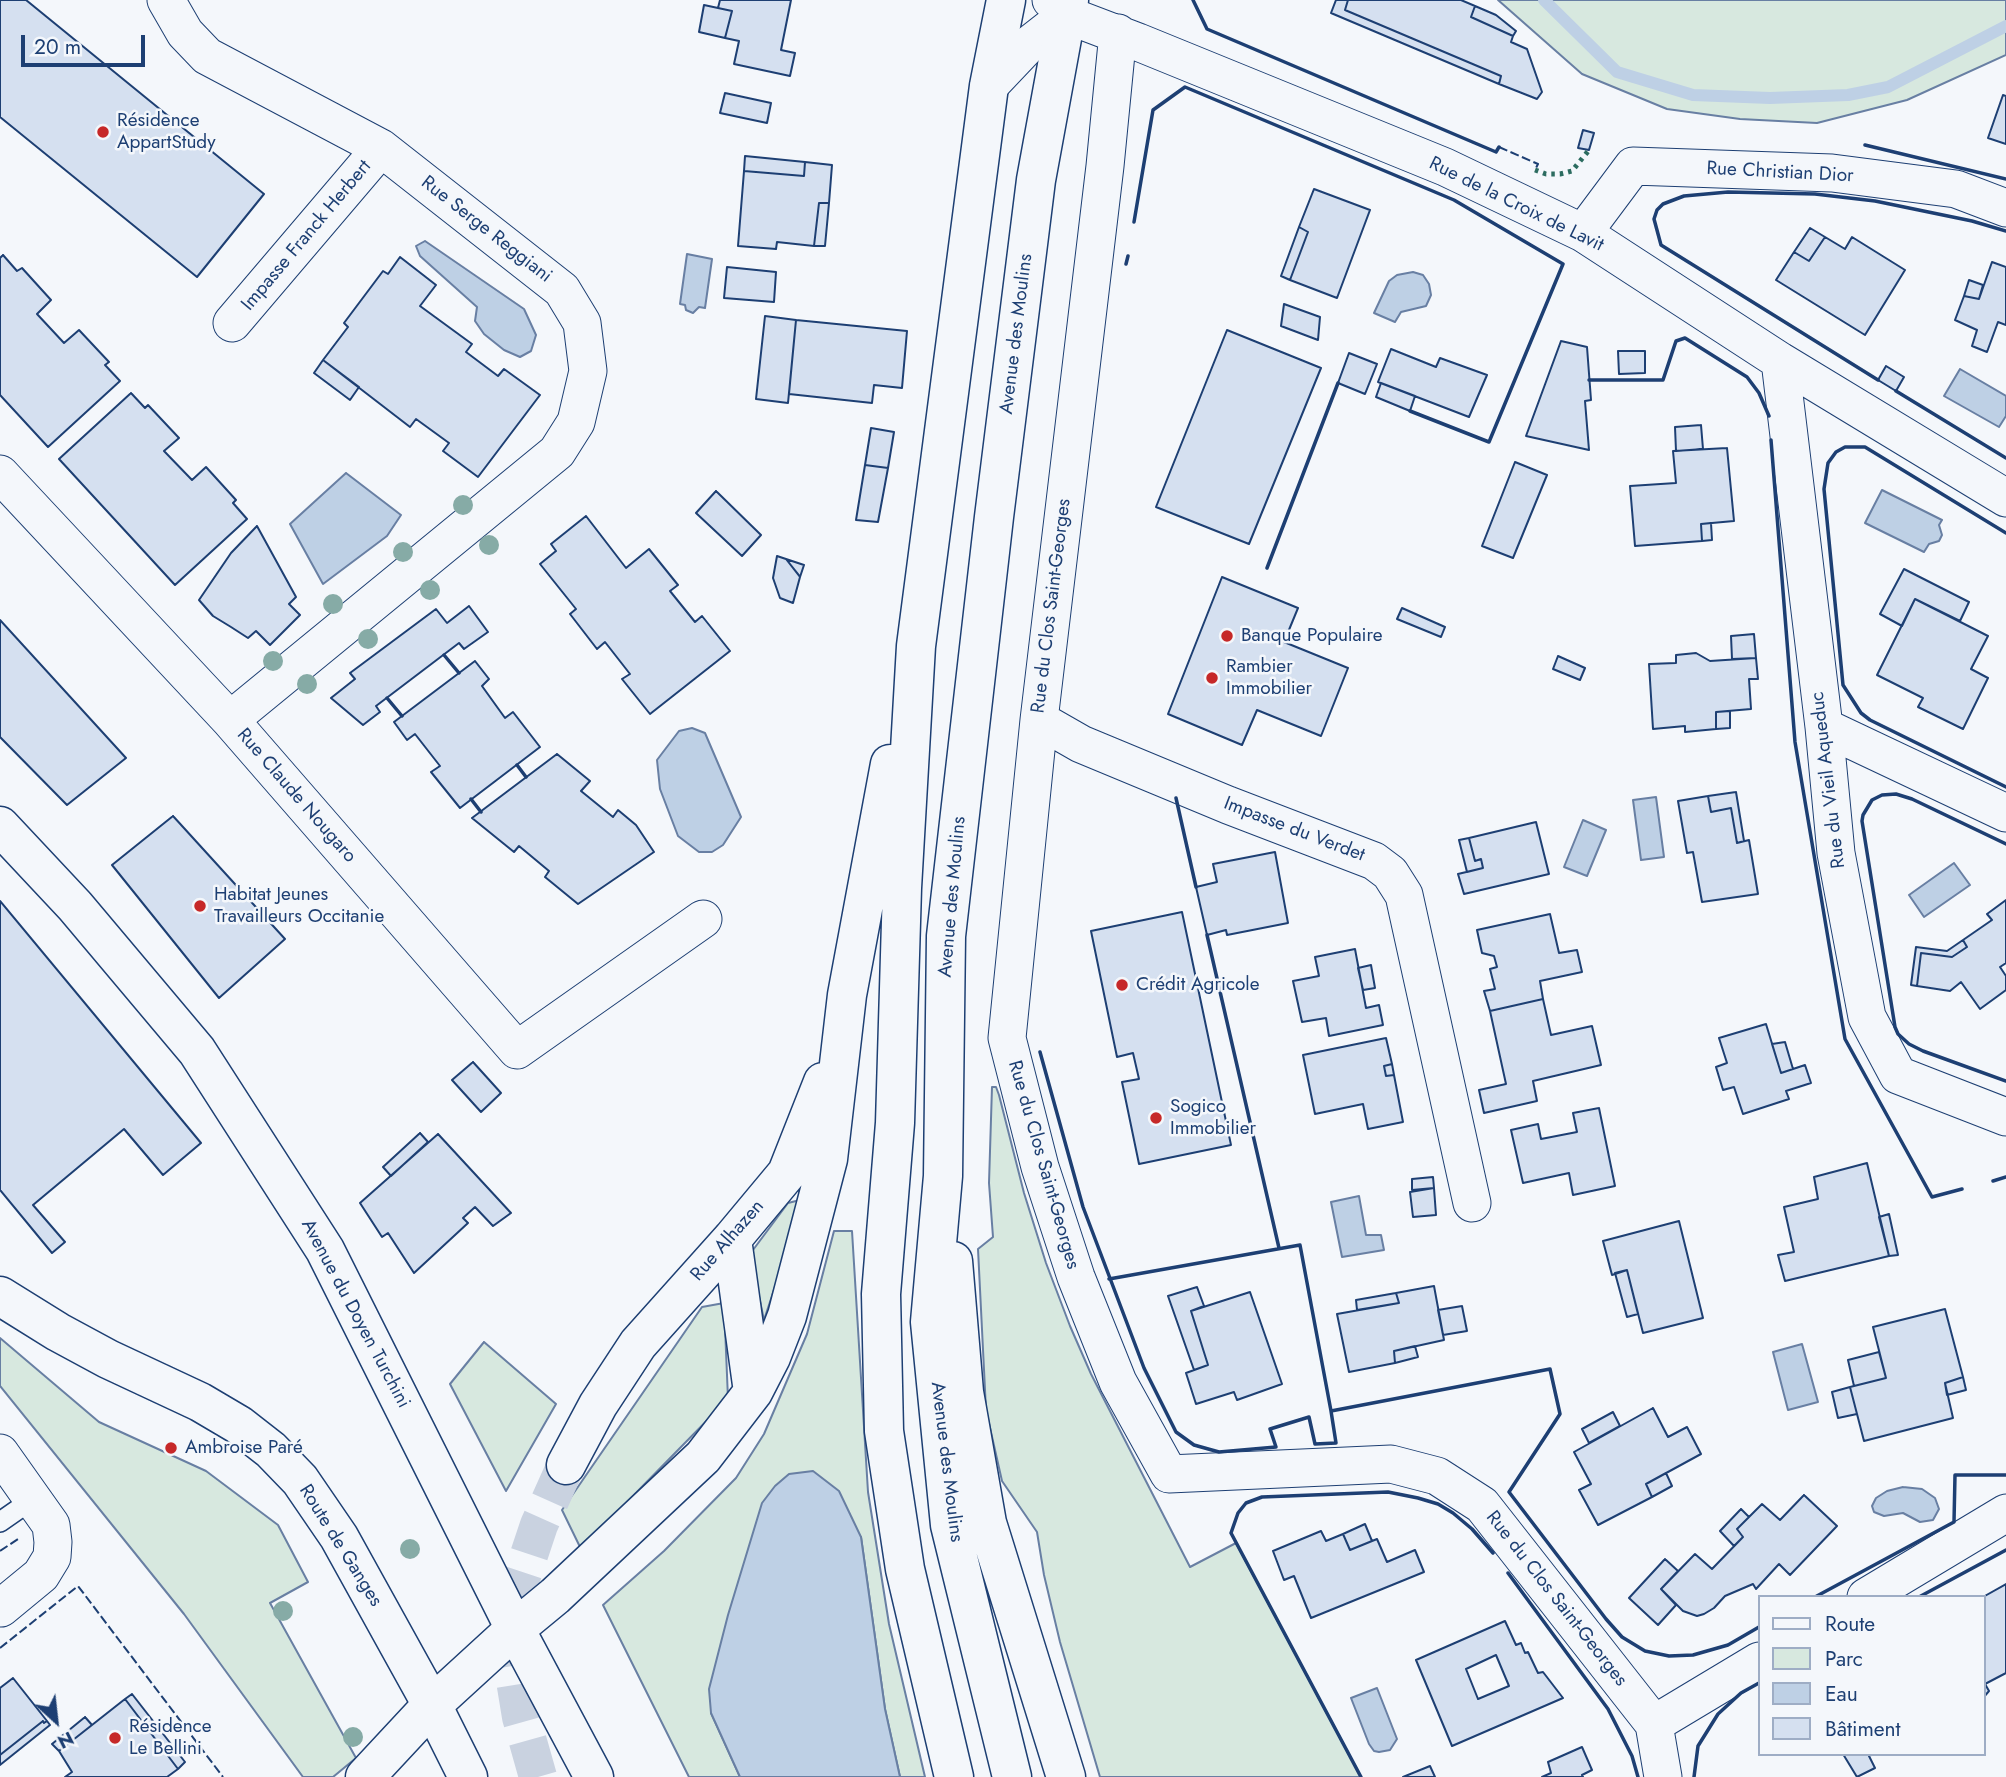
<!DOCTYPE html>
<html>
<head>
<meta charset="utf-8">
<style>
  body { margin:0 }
  #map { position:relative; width:2006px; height:1777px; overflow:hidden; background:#f4f7fb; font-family:Jost,sans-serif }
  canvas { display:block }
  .legend { position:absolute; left:1758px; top:1595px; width:228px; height:161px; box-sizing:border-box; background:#f4f7fb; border:2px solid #9eadc5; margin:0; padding:9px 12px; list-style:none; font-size:21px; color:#1d3f73 }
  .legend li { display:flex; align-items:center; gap:14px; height:35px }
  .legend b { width:35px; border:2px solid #9eadc5 }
  .north { position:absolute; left:21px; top:1686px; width:70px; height:70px; -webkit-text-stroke:5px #f4f7fb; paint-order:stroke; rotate:153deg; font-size:19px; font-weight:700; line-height:28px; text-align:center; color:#1d3f73 }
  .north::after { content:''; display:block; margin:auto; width:24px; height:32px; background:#1d3f73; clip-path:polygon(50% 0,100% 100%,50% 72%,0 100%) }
  .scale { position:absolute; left:21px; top:35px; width:124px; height:32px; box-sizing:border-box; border:4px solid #1d3f73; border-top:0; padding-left:9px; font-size:21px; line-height:24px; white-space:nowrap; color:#1d3f73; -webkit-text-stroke:5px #f4f7fb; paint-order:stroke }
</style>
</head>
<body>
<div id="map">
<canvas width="2006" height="1777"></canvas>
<ul class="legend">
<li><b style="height:9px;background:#f4f7fb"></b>Route</li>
<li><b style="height:19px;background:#d7e8df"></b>Parc</li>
<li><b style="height:19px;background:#bed0e5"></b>Eau</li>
<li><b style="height:19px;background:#d5e0f0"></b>Bâtiment</li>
</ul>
<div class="north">N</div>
<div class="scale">20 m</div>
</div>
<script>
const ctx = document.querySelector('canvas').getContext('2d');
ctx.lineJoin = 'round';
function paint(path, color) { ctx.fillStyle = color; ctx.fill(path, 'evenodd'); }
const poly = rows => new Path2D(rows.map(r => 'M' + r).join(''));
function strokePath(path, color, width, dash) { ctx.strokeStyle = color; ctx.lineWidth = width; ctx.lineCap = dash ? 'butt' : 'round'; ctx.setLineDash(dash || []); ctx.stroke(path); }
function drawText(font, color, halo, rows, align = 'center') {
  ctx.font = font + ' Jost,sans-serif'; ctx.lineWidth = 5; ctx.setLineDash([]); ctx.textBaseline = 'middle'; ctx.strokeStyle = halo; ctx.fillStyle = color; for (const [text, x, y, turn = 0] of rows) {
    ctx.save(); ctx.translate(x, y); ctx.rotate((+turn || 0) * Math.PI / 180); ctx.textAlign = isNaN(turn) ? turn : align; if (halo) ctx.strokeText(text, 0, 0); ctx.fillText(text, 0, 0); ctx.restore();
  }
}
const green = poly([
  [1498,0,2006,0,2006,55,1907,100,1817,123,1740,119,1667,109,1582,74,1498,0],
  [992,1087,996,1087,999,1095,1024,1193,1046,1263,1070,1326,1091,1374,1190,1567,1236,1543,1361,1777,1100,1777,1060,1642,1044,1575,1037,1532,1002,1481,986,1410,978,1249,993,1237,989,1183,992,1087],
  [804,1199,764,1320,750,1254,788,1203,804,1199],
  [834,1231,852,1231,868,1492,889,1624,925,1777,900,1777,885,1709,861,1537,711,1713,740,1777,689,1777,603,1605,664,1551,736,1478,764,1434,807,1334,834,1231],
  [724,1303,728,1399,581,1549,562,1510,702,1307,724,1303],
  [0,1338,99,1422,206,1471,278,1525,308,1582,270,1603,356,1758,333,1777,303,1777,184,1614,0,1386,0,1338],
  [484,1342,556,1404,506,1491,450,1384,484,1342]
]);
paint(green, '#d7e8df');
strokePath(green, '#687fa3', 2);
const water = poly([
  [425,241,524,309,536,335,531,351,520,357,504,350,484,334,475,321,477,307,420,256,416,246,425,241],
  [687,254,712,259,705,308,699,307,693,313,686,310,685,305,680,304,687,254],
  [1413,272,1423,275,1429,284,1431,295,1426,306,1401,312,1395,322,1374,313,1389,281,1397,275,1413,272],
  [1960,369,2006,396,2006,416,1999,427,1944,396,1960,369],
  [346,473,401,515,387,536,323,584,290,524,346,473],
  [1882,490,1942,520,1939,525,1942,535,1939,541,1929,544,1924,552,1865,523,1882,490],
  [692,728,705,733,741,817,723,845,712,852,699,852,678,836,660,789,657,760,679,731,692,728],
  [1656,797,1664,857,1641,860,1633,800,1656,797],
  [1583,820,1606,830,1587,876,1564,867,1583,820],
  [1954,863,1970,885,1924,917,1909,895,1954,863],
  [1359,1196,1366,1235,1381,1235,1384,1250,1342,1257,1331,1202,1359,1196],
  [1802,1344,1818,1402,1788,1410,1773,1352,1802,1344],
  [813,1471,839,1491,861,1537,885,1709,900,1777,740,1777,711,1713,709,1689,728,1615,762,1503,775,1486,789,1474,813,1471],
  [1903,1487,1922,1489,1935,1498,1939,1509,1933,1520,1920,1522,1903,1513,1884,1516,1874,1512,1872,1506,1876,1498,1887,1491,1903,1487],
  [1377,1688,1397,1739,1390,1750,1379,1752,1374,1751,1369,1744,1351,1698,1377,1688]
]);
paint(water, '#bed0e5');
strokePath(water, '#687fa3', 2);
strokePath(poly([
  [1544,0,1617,72,1693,95,1770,98,1848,95,1888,87,2006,26]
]), '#bed0e5', 12);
const building = poly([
  [0,0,26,0,264,194,197,277,0,117,0,0],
  [720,0,791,0,781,50,795,53,790,76,734,64,739,41,725,38,732,11,718,8,720,0],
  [1336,0,1348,0,1345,10,1501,76,1499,84,1331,13,1336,0],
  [1348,0,1461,0,1475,6,1471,17,1513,36,1511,42,1527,49,1542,92,1537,99,1499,84,1501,76,1345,10,1348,0],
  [704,5,732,11,725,38,699,32,704,5],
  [1475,6,1496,15,1516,31,1513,36,1471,17,1475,6],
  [725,93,771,103,767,123,720,113,725,93],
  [2003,95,2006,96,2006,144,1988,138,2003,95],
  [1583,130,1594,133,1589,150,1578,148,1583,130],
  [745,156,805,162,804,176,744,171,745,156],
  [805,162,832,165,829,203,819,203,814,246,777,242,776,249,738,246,744,171,804,176,805,162],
  [1314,189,1370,210,1337,298,1290,280,1308,232,1299,227,1314,189],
  [819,203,829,203,825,246,814,246,819,203],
  [1299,227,1308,232,1290,280,1281,276,1299,227],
  [1810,228,1825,237,1809,261,1794,252,1810,228],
  [1825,237,1845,249,1852,237,1905,270,1865,335,1776,280,1794,252,1809,261,1825,237],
  [3,255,17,271,22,268,51,300,37,314,64,343,79,330,109,362,105,365,120,381,48,447,0,395,0,258,3,255],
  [400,257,436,285,420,306,472,344,466,352,498,376,504,369,540,395,478,477,443,451,449,443,416,419,410,427,323,360,348,327,344,323,383,271,388,274,400,257],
  [1992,262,2006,267,2006,325,1998,322,1987,352,1972,346,1977,330,1955,320,1964,296,1979,299,1992,262],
  [727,267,776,272,774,302,724,298,727,267],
  [1969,280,1983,285,1979,299,1964,296,1969,280],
  [1284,304,1320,317,1318,340,1281,326,1284,304],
  [765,316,796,320,788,403,756,399,765,316],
  [796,320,907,331,902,388,874,385,872,403,789,394,796,320],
  [1227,330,1321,368,1249,544,1156,507,1227,330],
  [1561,341,1587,347,1591,400,1585,401,1589,450,1526,436,1561,341],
  [1391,349,1436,367,1440,358,1487,375,1469,417,1378,382,1391,349],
  [1618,351,1645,351,1645,373,1619,374,1618,351],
  [1349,353,1377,364,1365,394,1338,383,1349,353],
  [323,360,359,387,350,400,314,373,323,360],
  [1886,366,1904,377,1896,391,1878,380,1886,366],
  [1381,383,1415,396,1410,411,1376,397,1381,383],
  [131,393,145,408,148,405,179,438,164,451,192,480,206,467,236,500,233,503,247,519,175,585,59,459,131,393],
  [1701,425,1703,449,1676,451,1675,427,1701,425],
  [871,428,894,432,888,468,865,465,871,428],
  [1727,448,1734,521,1701,524,1702,541,1635,546,1630,486,1676,483,1673,451,1727,448],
  [1515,462,1547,475,1513,558,1482,546,1515,462],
  [865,465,888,468,878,522,856,520,865,465],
  [716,491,761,535,742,556,696,513,716,491],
  [586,516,626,568,649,549,678,585,670,591,695,622,702,616,730,651,650,714,622,679,630,674,605,642,597,649,570,614,576,609,540,564,556,551,551,544,586,516],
  [1711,523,1712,540,1702,541,1701,524,1711,523],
  [257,526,296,597,289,604,300,615,270,645,256,631,248,638,231,627,213,616,199,600,231,553,257,526],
  [777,556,786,559,800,577,793,603,780,598,773,578,777,556],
  [786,559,804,565,800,577,798,574,786,559],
  [1904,569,1969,602,1960,621,1915,599,1902,626,1880,614,1904,569],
  [1222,577,1298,608,1284,642,1348,668,1321,736,1257,710,1242,745,1168,714,1222,577],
  [1915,599,1988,636,1971,669,1988,678,1963,729,1918,707,1923,698,1877,675,1915,599],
  [469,606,488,632,464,649,459,643,376,706,380,712,363,725,331,698,355,679,350,673,436,609,447,623,469,606],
  [1402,608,1445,627,1441,637,1397,619,1402,608],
  [0,620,126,758,67,805,0,737,0,620],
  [1754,634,1756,658,1732,659,1731,636,1754,634],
  [1696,653,1710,661,1756,658,1758,679,1749,679,1751,709,1716,712,1716,729,1685,732,1685,726,1653,729,1649,664,1676,663,1676,655,1696,653],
  [1558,656,1585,668,1580,680,1553,669,1558,656],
  [475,661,489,679,482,686,505,718,513,712,540,747,460,808,431,772,440,766,415,734,407,740,394,722,475,661],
  [1730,711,1730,728,1716,729,1716,712,1730,711],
  [557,754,590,781,581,791,613,817,618,810,636,825,654,852,578,904,545,877,549,871,519,846,514,852,472,818,557,754],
  [1736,792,1744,841,1737,843,1731,808,1711,812,1708,796,1736,792],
  [1708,796,1711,812,1731,808,1737,843,1749,840,1758,894,1702,902,1693,852,1687,853,1678,801,1708,796],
  [173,816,285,939,219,998,112,865,173,816],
  [1536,822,1549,874,1464,894,1458,874,1483,868,1481,859,1475,861,1469,838,1536,822],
  [1469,838,1475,861,1481,859,1483,868,1467,872,1459,840,1469,838],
  [1275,852,1288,923,1227,935,1226,930,1207,935,1196,887,1217,882,1213,864,1275,852],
  [2006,900,2006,963,2000,967,2006,976,2006,990,1980,1009,1961,982,1950,991,1917,986,1921,953,1952,957,1967,947,1963,940,1992,920,1987,914,2006,900],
  [0,901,201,1143,163,1175,124,1129,33,1205,65,1242,52,1253,0,1190,0,901],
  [1182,912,1231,1145,1139,1164,1122,1082,1139,1079,1133,1053,1117,1057,1091,931,1182,912],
  [1550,914,1559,953,1577,950,1582,972,1540,981,1543,999,1490,1011,1484,991,1495,989,1490,969,1497,967,1494,956,1482,953,1477,930,1550,914],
  [1963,940,1967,947,1952,957,1921,953,1917,986,1911,985,1916,947,1947,951,1963,940],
  [1355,949,1366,1008,1379,1005,1383,1025,1329,1036,1326,1018,1302,1022,1293,981,1319,976,1315,957,1355,949],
  [1371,965,1375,988,1363,990,1358,968,1371,965],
  [1543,999,1551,1035,1592,1026,1601,1065,1533,1081,1537,1101,1484,1113,1479,1090,1506,1084,1490,1011,1543,999],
  [1766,1024,1781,1073,1805,1065,1811,1083,1786,1091,1789,1099,1743,1114,1734,1087,1723,1090,1716,1067,1727,1063,1719,1038,1766,1024],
  [1386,1038,1392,1064,1384,1066,1386,1076,1394,1075,1403,1122,1368,1129,1363,1104,1315,1114,1303,1055,1386,1038],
  [1785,1042,1793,1069,1781,1073,1772,1044,1785,1042],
  [473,1062,501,1093,481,1112,452,1080,473,1062],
  [1392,1064,1394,1075,1386,1076,1384,1066,1392,1064],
  [1599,1108,1615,1186,1573,1195,1569,1173,1523,1183,1511,1130,1538,1124,1541,1139,1577,1132,1573,1113,1599,1108],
  [420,1133,428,1142,391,1176,383,1167,420,1133],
  [438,1134,511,1213,493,1226,475,1207,463,1218,468,1223,414,1273,388,1233,382,1237,360,1203,438,1134],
  [1867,1163,1889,1256,1785,1281,1778,1255,1794,1252,1784,1207,1818,1199,1814,1177,1867,1163],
  [1433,1177,1434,1188,1412,1190,1412,1179,1433,1177],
  [1434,1188,1436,1215,1413,1217,1410,1192,1434,1188],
  [1889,1214,1898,1255,1889,1256,1879,1217,1889,1214],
  [1679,1221,1703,1318,1643,1333,1627,1270,1612,1275,1603,1241,1679,1221],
  [1627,1270,1638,1314,1627,1317,1615,1273,1627,1270],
  [1434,1286,1444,1340,1394,1351,1395,1363,1349,1372,1337,1314,1399,1303,1396,1293,1434,1286],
  [1197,1287,1204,1306,1191,1311,1208,1365,1194,1370,1168,1296,1197,1287],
  [1250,1292,1282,1384,1237,1400,1234,1392,1196,1404,1186,1373,1208,1365,1191,1311,1250,1292],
  [1396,1293,1399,1303,1357,1310,1356,1300,1396,1293],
  [1462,1306,1467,1331,1443,1335,1438,1310,1462,1306],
  [1945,1309,1963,1377,1945,1383,1953,1418,1864,1441,1850,1387,1886,1378,1873,1327,1945,1309],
  [1415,1346,1418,1357,1395,1363,1394,1351,1415,1346],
  [1879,1352,1886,1378,1854,1386,1848,1360,1879,1352],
  [1963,1377,1966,1390,1947,1395,1945,1383,1963,1377],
  [1850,1387,1857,1414,1838,1418,1832,1392,1850,1387],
  [1653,1408,1668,1437,1687,1427,1701,1454,1646,1484,1652,1497,1598,1525,1579,1490,1591,1484,1574,1452,1653,1408],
  [1613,1412,1620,1426,1589,1443,1582,1429,1613,1412],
  [1666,1473,1672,1486,1652,1497,1646,1484,1666,1473],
  [1804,1495,1837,1526,1790,1575,1779,1564,1756,1589,1753,1584,1725,1596,1714,1608,1704,1614,1697,1616,1683,1611,1661,1589,1695,1554,1712,1569,1743,1537,1737,1529,1762,1504,1780,1520,1804,1495],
  [1741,1509,1749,1517,1737,1529,1743,1537,1734,1546,1720,1531,1741,1509],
  [1365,1524,1372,1541,1350,1550,1343,1534,1365,1524],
  [1321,1531,1326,1541,1343,1534,1350,1550,1377,1539,1387,1562,1415,1550,1424,1572,1311,1618,1294,1576,1284,1580,1273,1551,1321,1531],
  [1665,1559,1678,1571,1661,1589,1676,1605,1658,1625,1629,1598,1665,1559],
  [2006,1584,2006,1673,1985,1684,1989,1691,1983,1698,1983,1597,2006,1584],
  [1505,1621,1516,1645,1521,1643,1525,1653,1528,1652,1538,1673,1543,1672,1563,1698,1452,1746,1416,1660,1505,1621],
  [1496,1655,1509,1686,1478,1699,1466,1669,1496,1655],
  [13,1678,47,1721,44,1723,43,1721,0,1755,0,1688,13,1678],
  [132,1694,185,1762,178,1769,125,1699,132,1694],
  [125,1699,178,1769,167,1777,65,1777,72,1772,59,1751,125,1699],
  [85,1717,92,1725,59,1751,52,1744,85,1717],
  [43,1721,44,1723,47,1721,50,1725,0,1765,0,1755,43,1721],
  [1582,1747,1592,1770,1582,1775,1583,1777,1542,1777,1551,1773,1548,1762,1582,1747],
  [1843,1754,1873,1754,1869,1756,1875,1768,1857,1777,1843,1754],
  [1430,1766,1435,1777,1403,1777,1430,1766]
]);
paint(building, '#d5e0f0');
strokePath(building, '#1d3f73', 2);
strokePath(poly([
  [538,1777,521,1717,511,1656,519,1585,539,1525,566,1465]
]), '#c9d2e0', 38, [38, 19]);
const lane = poly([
  [0,1522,33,1499]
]);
const street = poly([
  [166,0,185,33,207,56,381,148,562,290,582,323,588,371,576,422,557,452,230,720],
  [1051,0,1067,15,1138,42,1445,167,1583,233,1780,361,2006,498],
  [1118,33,1105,166,1039,720,1007,1038,1040,1167,1076,1277,1118,1382,1169,1474,1391,1464,1437,1476,1482,1505,1654,1724,1663,1777],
  [989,86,1026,47,1067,15],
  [1583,233,1633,166,1832,173,1956,189,2006,208],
  [232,323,381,148],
  [1780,361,1824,727,1836,853,1867,1017,1898,1075,2006,1117],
  [0,474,230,720,517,1050,703,919],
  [1039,720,1081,744,1228,805,1374,861,1390,873,1404,895,1472,1203],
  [1824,727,2006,813],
  [0,1453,51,1525,53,1542,52,1557,41,1575,1,1608],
  [1866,1597,2006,1513],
  [1654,1724,1759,1661]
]);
const secondary = poly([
  [365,1777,432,1705,515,1629]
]);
const primary = poly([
  [0,826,75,906,197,1051,325,1250,515,1629,594,1777],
  [732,1239,753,1392],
  [953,1261,964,1392,987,1523,1066,1777],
  [0,1296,58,1332,108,1359,200,1402,239,1425,271,1450,300,1480,339,1537,432,1705,468,1777],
  [566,1465,598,1405,638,1344,732,1239,787,1173,823,1082],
  [515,1629,555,1596,703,1457,753,1392,771,1357,787,1316,828,1159,847,995,890,764],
  [954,1777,905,1569,884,1431,881,1294,895,1123,902,888,916,646,989,86,1006,0],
  [1012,1777,950,1525,930,1322,943,1176,946,936,994,517,1036,180,1069,0]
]);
strokePath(lane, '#1d3f73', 22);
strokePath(street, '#1d3f73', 39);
strokePath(secondary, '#1d3f73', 41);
strokePath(primary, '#1d3f73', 41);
strokePath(lane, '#f4f7fb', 19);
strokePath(street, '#f4f7fb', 37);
strokePath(secondary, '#f4f7fb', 38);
strokePath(primary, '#f4f7fb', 38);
strokePath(poly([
  [1535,170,1546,174,1560,174,1572,171,1589,150]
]), '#2c6c60', 5, [3.5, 5]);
strokePath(poly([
  [1499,147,1538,164,1535,170],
  [0,1551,18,1539],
  [0,1648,78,1586,223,1777]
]), '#1d3f73', 2, [9, 3.5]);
strokePath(poly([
  [1193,0,1207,29,1496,152,1499,147],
  [1865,145,2006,179],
  [1134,222,1153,110,1185,87,1454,200,1563,264,1489,442,1410,411],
  [1126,264,1128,256],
  [1589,380,1663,380,1676,341,1685,338,1747,377,1759,393,1769,416],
  [1878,380,1661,245,1654,219,1657,210,1663,204,1684,196,1728,192,1815,194,1875,201,1972,221,2006,231],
  [1896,391,2006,458],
  [1771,440,1795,742,1845,1039,1932,1197,1962,1189],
  [2006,533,1865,447,1845,447,1836,452,1828,463,1824,489,1843,685,1861,713,1870,720,2006,787],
  [1267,568,1338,383],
  [444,655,459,673],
  [387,698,402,716],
  [517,765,526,777],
  [1176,798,1196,887],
  [471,799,481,812],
  [2006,844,1912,799,1896,794,1882,795,1872,800,1863,815,1862,821,1895,1027,1898,1034,1909,1044,1923,1051,2006,1081],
  [1207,935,1279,1248],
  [1040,1052,1083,1207,1144,1368,1176,1432,1194,1445,1219,1452,1276,1447,1270,1429,1309,1417,1315,1444,1336,1443,1331,1411,1550,1369,1560,1414,1509,1492,1606,1619,1622,1637,1645,1651,1669,1656,1693,1655,1728,1645,1759,1627],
  [1993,1181,2006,1177],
  [1109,1279,1300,1245,1331,1411],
  [1508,1573,1608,1709,1632,1756,1638,1777],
  [1815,1597,1954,1522,1955,1475,2006,1475],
  [1919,1597,2006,1550],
  [1361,1777,1231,1533,1238,1513,1246,1503,1262,1497,1388,1492,1418,1498,1438,1504,1453,1513,1472,1529,1493,1553],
  [1694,1777,1698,1746,1718,1714,1741,1693,1759,1683]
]), '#1d3f73', 3.5);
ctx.fillStyle = '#86aba6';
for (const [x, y] of [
  [463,505],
  [489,545],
  [403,552],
  [430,590],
  [333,604],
  [368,639],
  [273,661],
  [307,684],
  [410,1549],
  [283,1611],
  [353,1737]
]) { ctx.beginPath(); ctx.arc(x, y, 10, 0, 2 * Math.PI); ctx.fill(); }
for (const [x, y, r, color] of [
  [103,132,7,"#c62828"],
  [1227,636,7,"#c62828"],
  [1212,678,7,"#c62828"],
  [200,906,7,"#c62828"],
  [1122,985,7,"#c62828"],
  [1156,1118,7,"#c62828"],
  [171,1448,7,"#c62828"],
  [115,1738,7,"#c62828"]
]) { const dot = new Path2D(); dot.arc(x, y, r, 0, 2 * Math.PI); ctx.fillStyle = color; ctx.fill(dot); strokePath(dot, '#f4f7fb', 2.5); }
drawText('19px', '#1d3f73', '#f4f7fb', [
  ["Résidence",117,121],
  ["AppartStudy",117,143],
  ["Banque Populaire",1241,636],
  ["Rambier",1226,667],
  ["Immobilier",1226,689],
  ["Habitat Jeunes",214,895],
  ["Travailleurs Occitanie",214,917],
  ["Crédit Agricole",1136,985],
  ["Sogico",1170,1107],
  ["Immobilier",1170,1129],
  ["Ambroise Paré",185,1448],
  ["Résidence",129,1727],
  ["Le Bellini",129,1749]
], 'left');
drawText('19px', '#1d3f73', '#f4f7fb', [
  ["Rue Christian Dior",1780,173,3],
  ["Rue de la Croix de Lavit",1516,205,26],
  ["Rue Serge Reggiani",486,230,38],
  ["Impasse Franck Herbert",307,236,-50],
  ["Avenue des Moulins",1017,334,-83],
  ["Rue du Clos Saint-Georges",1052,606,-83],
  ["Rue du Vieil Aqueduc",1829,780,-97],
  ["Rue Claude Nougaro",296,796,49],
  ["Impasse du Verdet",1294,830,21],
  ["Avenue des Moulins",953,897,-85],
  ["Rue du Clos Saint-Georges",1043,1165,74],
  ["Rue Alhazen",728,1241,-49],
  ["Avenue du Doyen Turchini",355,1314,62],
  ["Avenue des Moulins",946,1462,83],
  ["Route de Ganges",340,1546,58],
  ["Rue du Clos Saint-Georges",1556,1599,52]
]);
</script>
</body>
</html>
